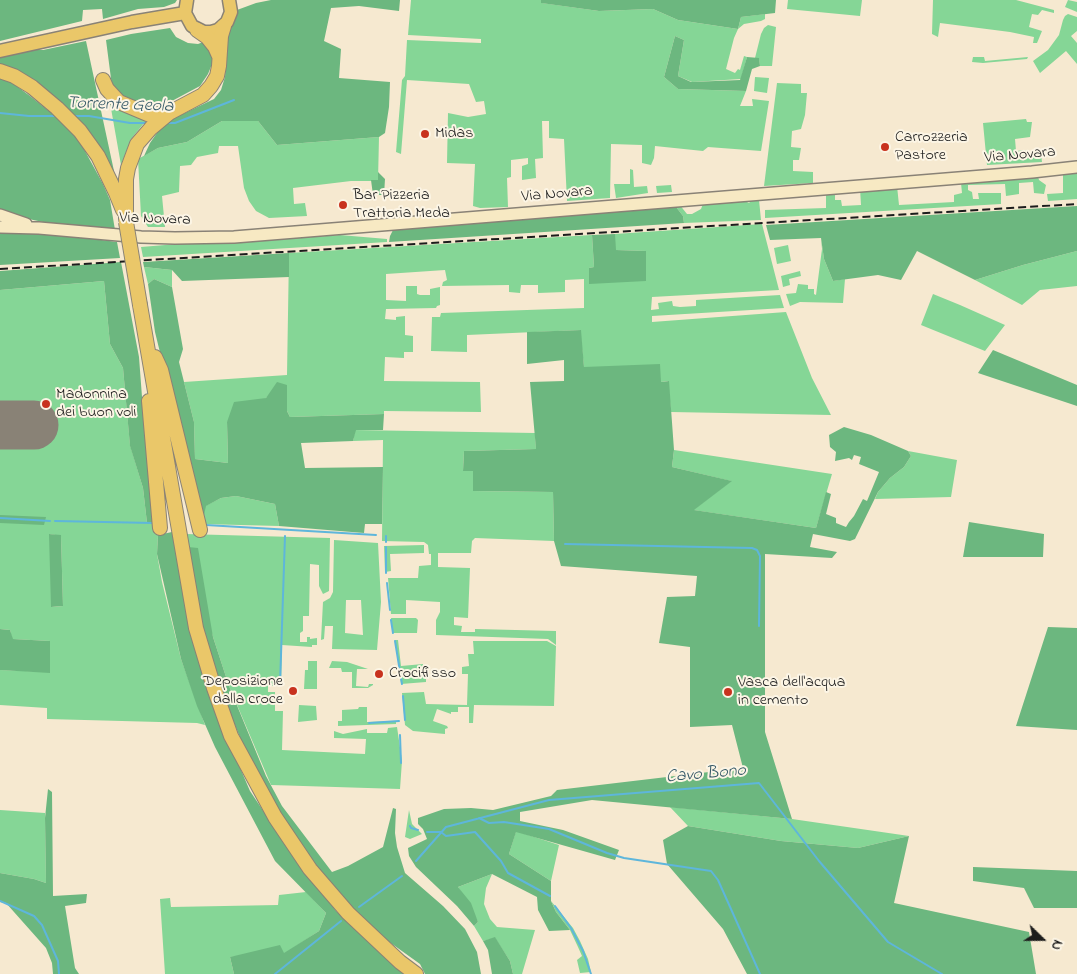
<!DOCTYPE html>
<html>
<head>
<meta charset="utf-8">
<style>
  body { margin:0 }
  #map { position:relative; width:1077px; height:974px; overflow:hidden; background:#f6e9d0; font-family:"Indie Flower",sans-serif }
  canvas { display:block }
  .north { position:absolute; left:1017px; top:914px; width:50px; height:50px; -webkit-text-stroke:4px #fcf5e5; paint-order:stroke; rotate:112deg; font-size:14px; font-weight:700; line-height:20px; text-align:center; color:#1c1c1c }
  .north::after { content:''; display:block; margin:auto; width:18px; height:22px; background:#1c1c1c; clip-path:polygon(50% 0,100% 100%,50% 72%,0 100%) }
</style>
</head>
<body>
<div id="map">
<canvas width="1077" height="974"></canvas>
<div class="north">N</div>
</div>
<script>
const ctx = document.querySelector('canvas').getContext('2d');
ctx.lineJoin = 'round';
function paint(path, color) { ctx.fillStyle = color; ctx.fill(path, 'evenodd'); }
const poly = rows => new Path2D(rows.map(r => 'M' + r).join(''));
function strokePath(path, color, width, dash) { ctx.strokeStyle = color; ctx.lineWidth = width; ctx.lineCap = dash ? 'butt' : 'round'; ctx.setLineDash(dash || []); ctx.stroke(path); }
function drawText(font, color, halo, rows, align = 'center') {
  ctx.font = font + ' "Indie Flower",sans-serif'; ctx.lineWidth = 4; ctx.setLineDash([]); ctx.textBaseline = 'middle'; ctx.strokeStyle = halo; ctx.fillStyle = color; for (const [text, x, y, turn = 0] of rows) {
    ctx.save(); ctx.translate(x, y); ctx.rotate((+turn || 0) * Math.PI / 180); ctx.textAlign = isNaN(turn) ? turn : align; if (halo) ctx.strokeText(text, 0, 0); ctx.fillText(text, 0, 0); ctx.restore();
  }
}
paint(poly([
  [411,0,541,0,542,3,599,11,653,9,678,20,738,29,741,17,765,14,765,19,761,21,744,24,738,29,734,38,726,69,735,73,738,69,740,70,744,56,747,57,741,79,692,82,678,76,684,40,675,36,664,77,678,89,746,91,740,106,753,106,752,99,769,101,761,151,708,147,703,151,655,146,654,158,651,165,642,163,642,145,611,144,610,198,567,201,564,139,549,138,549,121,542,121,543,158,535,159,536,178,522,180,522,166,528,164,528,158,511,160,511,177,507,178,508,207,480,208,473,206,475,164,447,163,448,113,468,117,486,114,484,101,476,102,469,84,407,80,401,154,396,152,402,80,405,76,407,40,481,43,481,39,408,35],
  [788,0,862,0,860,16,787,9],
  [933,0,1016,0,1054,10,1054,13,1042,10,1038,15,1032,14,1029,27,1042,31,1037,43,1033,43,1034,37,1010,32,940,23,938,37,932,34],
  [1068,0,1077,2,1077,12,1065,7],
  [1068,14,1077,17,1077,31,1071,36,1077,43,1077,64,1066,51,1040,73,1033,61,1048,50,1059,35,1063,20,1065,16],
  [768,25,776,27,772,66,760,66,759,59,755,58,761,34,764,28],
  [973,57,984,57,985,61,1028,57,1027,59,983,63,972,62],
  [755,77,769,78,767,93,754,91],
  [777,83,801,84,801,93,807,93,805,115,801,129,792,131,791,147,801,148,799,160,793,160,793,171,813,172,813,183,764,186],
  [109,97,149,117,131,139,121,165],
  [1026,119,1027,122,1032,122,1030,137,1015,139,1016,151,1027,150,1028,156,1041,154,1042,162,987,165,983,123],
  [222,121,258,121,277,145,379,137,378,181,351,181,293,188,294,204,305,203,307,216,269,218,256,211,249,201,244,188,238,146,219,146,218,153,197,157,191,165,180,166,179,192,162,196,165,227,148,227,141,216,138,159,158,148,187,142],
  [630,169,633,170,634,187,647,186,648,193,616,198,614,184,630,184],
  [1077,169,1077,199,1048,201,1047,194,1063,193,1063,175,1043,175],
  [1037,173,1039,180,1046,185,1044,194,1034,193,1033,182,1019,183,1019,194,1006,196,1005,184,968,185,968,190,972,192,973,199,979,199,978,193,1001,193,1001,204,765,218,765,210,826,208,826,194,835,194,835,200,841,200,842,206,861,205,860,188,897,186,899,205,954,202,954,195,962,193,961,183,1000,180],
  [671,185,672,192,657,193,656,186],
  [747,197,747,202,749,203,753,199,759,200,761,220,684,223,683,216,673,203,679,204,687,214,692,214,701,209,704,201],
  [762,224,779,290,652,297,651,310,659,309,658,303,672,301,673,306,680,307,696,306,696,300,780,295,784,308,652,316,652,322,786,312,812,378,831,415,671,412,668,381,661,382,584,367,580,330,467,335,467,352,431,351,432,317,440,317,441,313,584,308,584,279,565,280,565,292,538,293,538,285,521,285,520,293,509,292,509,285,442,286,443,282,447,280,445,270,386,274,386,300,406,301,406,286,417,286,417,294,420,295,430,295,430,289,440,287,440,305,437,306,436,308,386,309,385,319,396,320,396,317,405,316,405,335,413,336,413,352,404,352,404,358,385,357,384,381,480,382,481,412,384,411,384,414,290,417,287,411,287,385,227,422,228,463,195,459,194,422,184,382,287,375,289,253,592,235,594,267,589,268,589,273,645,281,646,251,615,250,615,234],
  [340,235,387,239,387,242,143,257,141,247,274,236,298,238],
  [821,238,824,259,833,281,845,279,843,303,800,302,790,306,786,294,796,293,798,284,808,285,808,289,814,289,814,294,816,295,822,249],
  [788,245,791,261,777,264,774,248],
  [1077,251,1077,286,1040,290,1022,305,975,280,1023,265],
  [144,267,172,270,172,287,154,279,148,284],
  [800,271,801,276,789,279,790,285,783,287,781,276],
  [104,281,110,344,123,368,130,445,143,488,147,523,155,524,158,535,157,554,162,582,181,659,205,725,197,723,47,719,47,708,0,705,0,670,50,672,50,641,12,639,10,630,0,629,0,290],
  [50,534,61,536,63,606,52,607],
  [933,294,960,305,1005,325,985,351,921,325],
  [355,430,535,433,536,449,464,451,463,471,473,471,473,491,553,492,554,541,475,538,472,541,471,553,438,553,438,567,470,568,468,618,454,617,454,625,462,626,461,632,475,632,475,629,556,631,556,645,548,639,436,635,436,620,440,612,440,602,406,600,406,614,391,614,388,578,418,578,419,566,431,565,431,554,429,554,428,545,424,542,382,541,383,440,353,441],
  [674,450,832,474,816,528,693,510,731,481,672,467],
  [908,451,957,460,951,497,875,499,878,492,890,478,904,467,911,456],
  [236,496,275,504,279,526,202,524,205,506,221,498],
  [186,534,330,538,329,591,323,594,319,586,319,565,310,564,309,616,303,616,303,631,300,633,300,642,307,642,307,637,310,637,310,639,317,638,317,645,312,645,312,647,282,645,281,686,268,686,268,692,275,692,275,711,283,711,282,750,365,754,366,739,334,738,334,731,343,734,367,729,367,733,387,733,388,728,397,727,402,761,400,789,271,785,229,686,213,637,188,547],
  [334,540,378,543,381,602,377,650,332,649,333,626,325,626,324,639,321,640,323,602,330,598,333,592],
  [346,600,361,600,363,635,345,633],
  [424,545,424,553,390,554,391,571,385,572,384,546],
  [391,618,416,618,418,620,417,633,393,633],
  [395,640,398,640,401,666,423,664,423,667,426,667,426,682,401,684],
  [473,641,547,641,556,646,554,706,474,705,473,723,469,723,469,707,458,707,458,712,451,712,451,714,437,709,433,721,447,726,448,728,445,729,445,734,413,731,405,725,402,693,424,692,426,704,467,705,468,674,462,674,462,667,469,666,468,654,474,654],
  [308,661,317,661,317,689,304,689,305,670,308,670],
  [332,661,347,662,368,669,357,669,356,686,368,687,369,684,373,684,373,685,368,688,352,688,352,672,342,672,341,668,329,668],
  [299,705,316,706,317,720,298,722],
  [359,707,367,707,367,722,396,721,396,724,338,726,338,721,342,721,342,710,358,709],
  [670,807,792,819,909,836,858,848,781,841,688,826],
  [0,810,45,813,46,883,34,879,0,873],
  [409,810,412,824,422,834,410,839,405,837],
  [516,831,559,845,551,881,509,854],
  [492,874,486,888,484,904,490,919,497,927,535,930,522,974,513,974,510,961,495,938,483,941,474,926,478,922,458,887],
  [306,892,326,913,319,931,284,954,230,957,234,974,165,974,160,899,170,898,171,907,278,905,279,895],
  [551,901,573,928,580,941,588,959,591,972,580,973,577,960,582,956,578,947,570,930,556,912]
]), '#85d696');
paint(poly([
  [0,0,177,0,175,3,164,7,138,9,103,19,102,9,83,10,82,21,0,41],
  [271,0,400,0,399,11,359,6,331,8,324,41,341,49,339,78,390,82,389,107,385,133,379,137,277,145,258,121,222,121,187,142,158,148,144,156,150,143,164,123,214,99,221,90,225,77,227,44,230,21,237,10,256,3],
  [541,0,776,0,775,13,741,17,738,29,678,20,653,9,599,11,541,3],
  [170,28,176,37,188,43,198,44,206,41,212,52,212,64,208,74,200,86,155,110,113,94,106,40,131,34],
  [675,36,684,40,678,76,691,82,740,80,747,57,759,58,760,66,752,69,746,91,678,89,664,77],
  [86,41,114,171,112,172,102,151,0,66,0,57,32,49,43,50],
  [0,78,11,82,30,96,55,116,79,140,103,184,110,200,115,230,43,222,19,217,0,209],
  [378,172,385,179,384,195,373,195,371,180,378,180],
  [673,203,683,216,684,223,389,242,390,236,393,230,399,226],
  [1077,206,1077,251,1023,265,975,280,917,251,901,280,878,275,833,281,824,259,821,238,770,240,766,225],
  [0,230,79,237,117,242,120,258,0,265],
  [615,234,616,250,646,251,646,281,589,284,589,268,594,267,592,235],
  [289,253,289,277,182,281,172,270,144,267,143,262],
  [121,262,139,357,142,397,150,444,155,524,147,523,143,488,130,446,123,368,110,344,104,281,0,290,0,271],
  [154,279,172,287,183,349,179,362,194,422,195,459,228,463,227,422,234,402,266,398,277,382,287,385,287,411,290,417,384,414,383,430,356,430,353,441,301,443,305,468,383,467,382,524,365,524,364,533,279,526,275,504,236,496,221,498,206,506,202,524,155,332,148,284],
  [581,330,584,367,660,364,661,382,669,381,674,450,672,467,732,481,694,510,816,528,826,492,831,494,826,514,836,518,836,523,846,527,849,522,854,516,863,499,867,501,879,472,859,464,861,457,854,455,852,460,849,458,835,461,836,452,830,447,829,435,844,427,871,435,908,451,911,456,904,467,890,478,878,492,855,539,850,541,813,534,810,547,837,552,832,558,765,554,765,732,792,819,592,800,520,812,520,821,563,830,619,850,615,860,516,832,509,854,551,881,551,901,556,912,570,930,549,931,538,910,537,897,492,874,458,887,471,903,478,922,474,926,457,906,416,867,409,856,408,848,427,839,423,829,418,824,418,818,444,809,471,808,493,810,551,796,557,790,743,768,732,725,690,727,690,647,659,643,667,597,695,596,697,576,561,566,554,541,553,492,473,491,473,471,463,471,464,451,536,449,530,382,564,381,564,360,527,364,527,332],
  [993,350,1077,385,1077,406,978,373],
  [0,515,46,517,44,525,0,523],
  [969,522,1044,534,1043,557,963,557],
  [172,532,190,629,228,740,250,791,294,857,336,911,384,956,405,974,234,974,230,957,280,945,284,953,319,931,326,913,275,861,215,747,197,706,181,659,157,554,158,535],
  [49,534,61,535,63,606,51,607],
  [188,547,198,548,213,637,229,686,266,776,282,806,332,872,348,866,383,847,393,808,396,809,395,833,397,847,405,873,443,906,465,929,477,952,481,974,425,974,420,964,381,936,358,913,325,878,305,850,280,812,245,749,222,694,205,638],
  [1048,627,1077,628,1077,730,1016,726],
  [0,629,10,630,13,639,50,641,50,673,0,670],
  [48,789,52,792,53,896,87,894,86,903,65,906,75,968,79,974,53,974,52,963,46,948,6,903,0,902,0,873,34,879,46,883,45,818],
  [688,826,781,841,858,848,909,836,894,903,1029,932,1036,974,747,974,723,929,667,864,663,840],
  [973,867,1077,871,1077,908,1034,908,1024,888,973,881],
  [495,937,510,961,513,974,492,974,488,950,483,941]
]), '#6cb77f');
strokePath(poly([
  [0,113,29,116,57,116],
  [74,116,89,116,130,123,149,123],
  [166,123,175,123,234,100],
  [0,518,50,521],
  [55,521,153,523],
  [206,525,376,535],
  [386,542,386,536],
  [565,544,752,548,757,550,760,556,759,626],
  [386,547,386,573],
  [387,583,390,610],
  [391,620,393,633],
  [395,641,402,684],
  [280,685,285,536],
  [403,696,405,720],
  [369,723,399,721],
  [400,735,401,763],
  [479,818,489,823,504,822,549,829,607,853,624,858,711,871,718,880,760,974],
  [410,826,411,828,418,830],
  [427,832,441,832,446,836,475,832,501,861,508,873,550,896],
  [416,861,446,827,549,800,759,783,819,861,888,942,942,974],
  [0,901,34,916,42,925,58,961,59,974],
  [555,906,571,928,583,951,591,974],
  [359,907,402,876],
  [275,974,341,921]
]), '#5eb6db', 2);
strokePath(poly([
  [0,425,34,425]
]), '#898276', 49);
const secondary = poly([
  [0,215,26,224],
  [0,227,39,228,141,237,175,238,234,237,1032,172,1077,167]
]);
const primary = poly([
  [187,0,185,13,192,26,204,32,211,32,218,30,227,22,231,12,229,0],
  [0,51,132,22,185,13]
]);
const trunk = poly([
  [197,30,207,37,215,47,219,56],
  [0,71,14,76,32,87,57,108,80,131,98,156,116,193,123,210],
  [103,80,107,89,119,102,150,115,169,113],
  [126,219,126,179,128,168,137,144,151,128,169,113,203,95,211,86,217,76,219,66,221,36,224,26],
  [140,305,196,628,214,688,231,736,275,817,310,869,348,913,400,962,416,974],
  [155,357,161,370,200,530],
  [149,401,160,528]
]);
strokePath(secondary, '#898276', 14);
strokePath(primary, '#898276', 15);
strokePath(trunk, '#898276', 16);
strokePath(secondary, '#f7e9c3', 11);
strokePath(primary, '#eac769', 12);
strokePath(trunk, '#eac769', 14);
strokePath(poly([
  [0,269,1077,204]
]), '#1c1c1c', 2, [8, 4]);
const trunkBridge = poly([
  [126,222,140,305]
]);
strokePath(trunkBridge, '#898276', 16, []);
strokePath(trunkBridge, '#eac769', 14);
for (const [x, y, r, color] of [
  [425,134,5,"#c8321e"],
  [885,147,5,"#c8321e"],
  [343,205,5,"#c8321e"],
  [46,404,5,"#c8321e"],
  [379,674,5,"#c8321e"],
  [293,691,5,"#c8321e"],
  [728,692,5,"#c8321e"]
]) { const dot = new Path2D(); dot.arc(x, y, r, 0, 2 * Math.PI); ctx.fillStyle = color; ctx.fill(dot); strokePath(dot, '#fcf5e5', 2); }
drawText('16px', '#1c1c1c', '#fcf5e5', [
  ["Midas",435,134],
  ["Carrozzeria",895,138],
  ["Pastore",895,156],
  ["Bar Pizzeria",353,196],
  ["Trattoria Meda",353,214],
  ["Madonnina",56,395],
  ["dei buon voli",56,413],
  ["Crocifisso",389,674],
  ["Deposizione",283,682,"right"],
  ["dalla croce",283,700,"right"],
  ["Vasca dell'acqua",738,683],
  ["in cemento",738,701]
], 'left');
drawText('16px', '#1c1c1c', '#fcf5e5', [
  ["Via Novara",1020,156,-5],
  ["Via Novara",557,195,-5],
  ["Via Novara",155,220,2]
]);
drawText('italic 18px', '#365a68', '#fcf5e5', [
  ["Torrente Geola",120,106,2],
  ["Cavo Bono",706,775,-5]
]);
</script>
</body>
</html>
